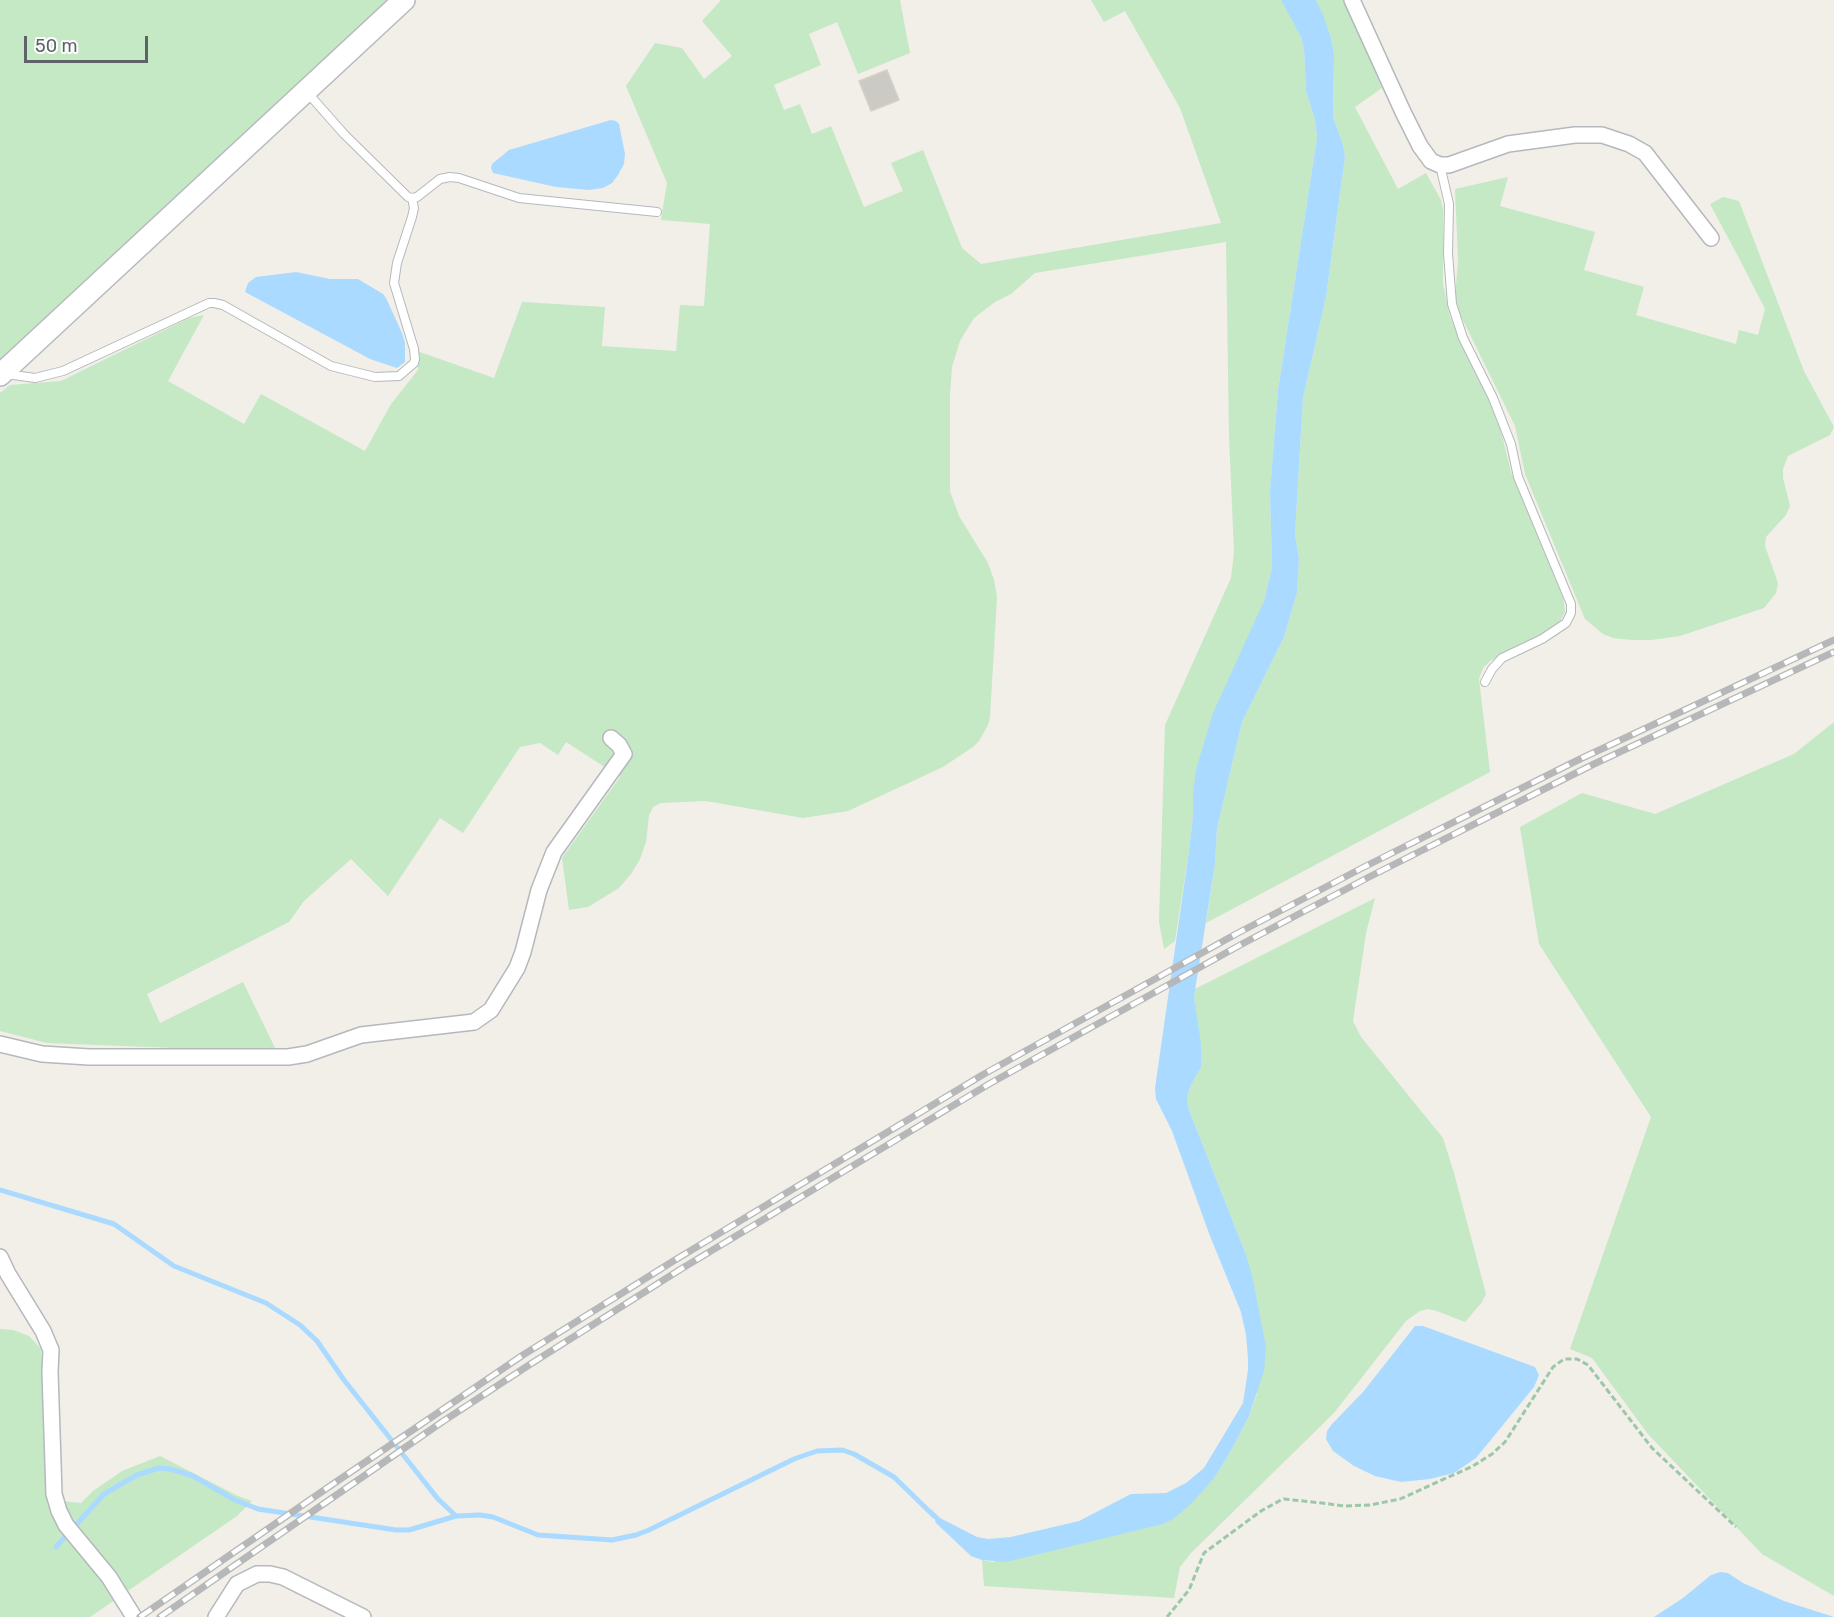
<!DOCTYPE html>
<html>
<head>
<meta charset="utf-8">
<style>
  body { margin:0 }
  #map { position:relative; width:1834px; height:1617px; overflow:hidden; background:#f1efe8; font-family:Rubik,sans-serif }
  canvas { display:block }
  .scale { position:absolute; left:24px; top:36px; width:124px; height:27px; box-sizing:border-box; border:3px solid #5f6368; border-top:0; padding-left:8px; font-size:18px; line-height:21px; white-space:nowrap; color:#5f6368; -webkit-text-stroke:4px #fff; paint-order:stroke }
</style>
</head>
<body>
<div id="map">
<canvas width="1834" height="1617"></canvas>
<div class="scale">50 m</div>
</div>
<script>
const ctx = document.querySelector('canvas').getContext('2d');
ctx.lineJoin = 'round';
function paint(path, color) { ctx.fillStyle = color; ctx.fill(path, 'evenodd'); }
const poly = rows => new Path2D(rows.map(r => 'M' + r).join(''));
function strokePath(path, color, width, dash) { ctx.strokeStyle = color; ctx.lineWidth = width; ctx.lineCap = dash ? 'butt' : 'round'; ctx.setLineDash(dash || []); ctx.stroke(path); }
paint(poly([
  [0,0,387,0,0,359],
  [721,0,900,0,910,53,858,74,837,22,809,34,821,65,774,85,784,110,800,104,812,134,831,126,864,207,903,191,891,163,923,150,962,248,981,264,1221,223,1180,108,1125,11,1104,22,1091,0,1281,0,1294,21,1301,37,1304,49,1306,91,1315,120,1317,138,1278,390,1270,491,1272,567,1264,601,1193,793,1193,816,1189,851,1175,941,1164,949,1159,922,1165,725,1231,578,1234,552,1229,435,1226,242,1035,273,1011,294,995,302,974,318,960,341,952,367,950,394,950,491,959,516,988,563,994,580,997,597,990,717,988,725,979,741,973,747,943,767,848,811,803,818,706,801,661,803,653,807,649,815,646,842,640,859,631,874,619,888,588,907,569,910,562,858,620,777,566,742,558,755,540,743,520,747,463,833,440,818,388,896,351,859,304,901,289,922,147,994,160,1023,243,982,277,1052,47,1043,0,1031,0,393,10,385,61,381,189,318,204,315,168,381,244,424,261,394,365,451,391,404,418,370,417,351,494,378,522,302,605,307,602,346,676,351,680,305,704,306,710,224,661,220,667,183,626,86,655,43,682,48,704,79,732,56,702,21],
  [1316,0,1344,0,1382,88,1355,107,1398,189,1426,173,1441,200,1443,209,1443,284,1450,317,1498,418,1511,472,1563,598,1565,612,1558,625,1550,631,1490,661,1483,668,1479,679,1490,772,1206,923,1215,864,1217,829,1242,722,1284,637,1297,593,1299,558,1295,534,1303,398,1326,297,1345,157,1343,144,1333,117,1334,56,1331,38],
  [1508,177,1500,206,1595,232,1584,270,1644,287,1636,315,1736,344,1739,330,1758,335,1765,309,1740,260,1710,204,1723,197,1739,201,1804,371,1834,427,1830,435,1788,456,1783,469,1783,478,1790,506,1786,515,1766,537,1765,546,1778,583,1776,593,1764,608,1680,636,1651,640,1632,640,1613,638,1603,634,1585,619,1525,474,1515,426,1457,308,1455,299,1458,260,1455,189],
  [1834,722,1834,1596,1762,1554,1648,1434,1592,1358,1570,1349,1651,1117,1539,944,1520,827,1582,793,1655,814,1794,754],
  [1375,898,1366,933,1353,1021,1361,1037,1443,1138,1454,1173,1486,1294,1482,1302,1465,1322,1437,1311,1428,1309,1420,1311,1406,1321,1334,1413,1191,1553,1180,1567,1174,1598,984,1586,982,1560,993,1562,1215,1477,1233,1447,1249,1416,1257,1394,1245,1252,1189,1110,1187,1098,1190,1087,1201,1067,1194,997,1195,989],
  [0,1329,13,1330,29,1336,41,1349,50,1500,81,1503,93,1491,122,1471,160,1456,238,1496,252,1501,237,1516,90,1617,0,1617]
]), '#c5e8c5');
paint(poly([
  [1281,0,1316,0,1323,15,1331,38,1334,55,1333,117,1343,144,1345,157,1326,297,1303,398,1295,534,1299,558,1297,593,1284,637,1242,722,1217,829,1215,864,1194,997,1201,1044,1201,1067,1190,1087,1187,1098,1189,1110,1245,1252,1252,1275,1266,1347,1264,1371,1249,1416,1233,1447,1215,1477,1191,1504,1173,1519,1163,1524,1006,1562,982,1560,971,1556,936,1523,931,1509,940,1518,977,1537,988,1539,1011,1537,1079,1521,1131,1494,1166,1493,1186,1483,1204,1468,1243,1403,1248,1370,1248,1358,1246,1335,1241,1312,1210,1236,1172,1131,1156,1099,1155,1088,1189,851,1193,816,1193,793,1196,770,1213,713,1264,601,1272,567,1270,491,1278,390,1317,138,1315,120,1306,91,1304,49,1301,37],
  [611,120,616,121,619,124,625,154,624,164,618,175,612,183,603,188,589,190,556,187,493,173,491,168,492,164,509,150],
  [296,272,330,279,358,279,383,294,386,298,402,333,405,343,405,362,397,368,370,359,245,292,248,283,256,277],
  [1415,1326,1423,1326,1535,1367,1539,1375,1534,1387,1476,1458,1454,1473,1430,1479,1401,1482,1375,1476,1354,1466,1333,1451,1326,1439,1327,1431,1332,1424,1363,1392],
  [1720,1572,1728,1573,1743,1583,1784,1601,1834,1617,1654,1617,1683,1598,1711,1575]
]), '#aadaff');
strokePath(poly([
  [0,1190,114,1224,174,1266,266,1303,300,1325,317,1341,344,1380,438,1499,456,1516],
  [56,1547,104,1494,137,1475,159,1468,170,1469,193,1476,235,1500,258,1509,396,1530,409,1530,456,1516,480,1515,493,1517,538,1535,612,1540,636,1535,649,1530,794,1459,817,1451,842,1450,854,1454,894,1477,934,1516]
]), '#aadaff', 5);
const building = poly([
  [887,70,899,100,871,111,859,81,887,70]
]);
paint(building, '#cccac5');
strokePath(building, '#d6d1c6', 1.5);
const lane = poly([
  [306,91,344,134,408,197,412,198,417,197,440,179,450,177,459,178,519,198,657,212],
  [1440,165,1449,204,1448,254,1452,304,1463,338,1493,398,1511,444,1518,477,1571,604,1571,613,1566,623,1542,639,1502,658,1492,669,1485,682],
  [6,374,35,378,63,371,209,303,214,303,223,305,331,366,375,377,399,376,414,363,415,359,414,349,394,283,397,263,412,217,414,208,412,198]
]);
const street = poly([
  [1352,0,1403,112,1420,146,1431,161,1440,165,1449,165,1508,144,1575,135,1602,135,1629,144,1645,153,1711,238],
  [0,1044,42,1054,89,1057,288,1057,307,1054,361,1035,474,1022,491,1010,517,968,523,952,539,890,554,852,624,754,619,745,611,738],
  [0,1257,8,1274,43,1331,51,1350,50,1372,54,1494,59,1511,66,1525,109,1577,134,1617],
  [216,1617,237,1584,257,1574,270,1574,283,1577,363,1617]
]);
const secondary = poly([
  [0,375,404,0]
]);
strokePath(lane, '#b5b8bc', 10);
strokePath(street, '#b5b8bc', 18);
strokePath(secondary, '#b6babf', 24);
strokePath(poly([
  [1167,1617,1189,1590,1204,1553,1261,1511,1281,1500,1284,1499,1322,1503,1344,1506,1370,1505,1400,1499,1473,1466,1492,1454,1505,1442,1553,1367,1564,1359,1577,1359,1588,1365,1652,1448,1736,1527]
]), '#9cc7a9', 3, [6, 3]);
strokePath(lane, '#fff', 8);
strokePath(street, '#fff', 15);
strokePath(secondary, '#fff', 21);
const rail = poly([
  [140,1617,333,1484,523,1355,675,1260,984,1074,1236,934,1364,867,1578,760,1834,640],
  [160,1617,442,1422,529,1365,681,1269,989,1084,1242,944,1369,877,1594,764,1834,652]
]);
strokePath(rail, '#b6b7b8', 7);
strokePath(rail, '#fff', 4.5, [14]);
</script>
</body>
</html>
